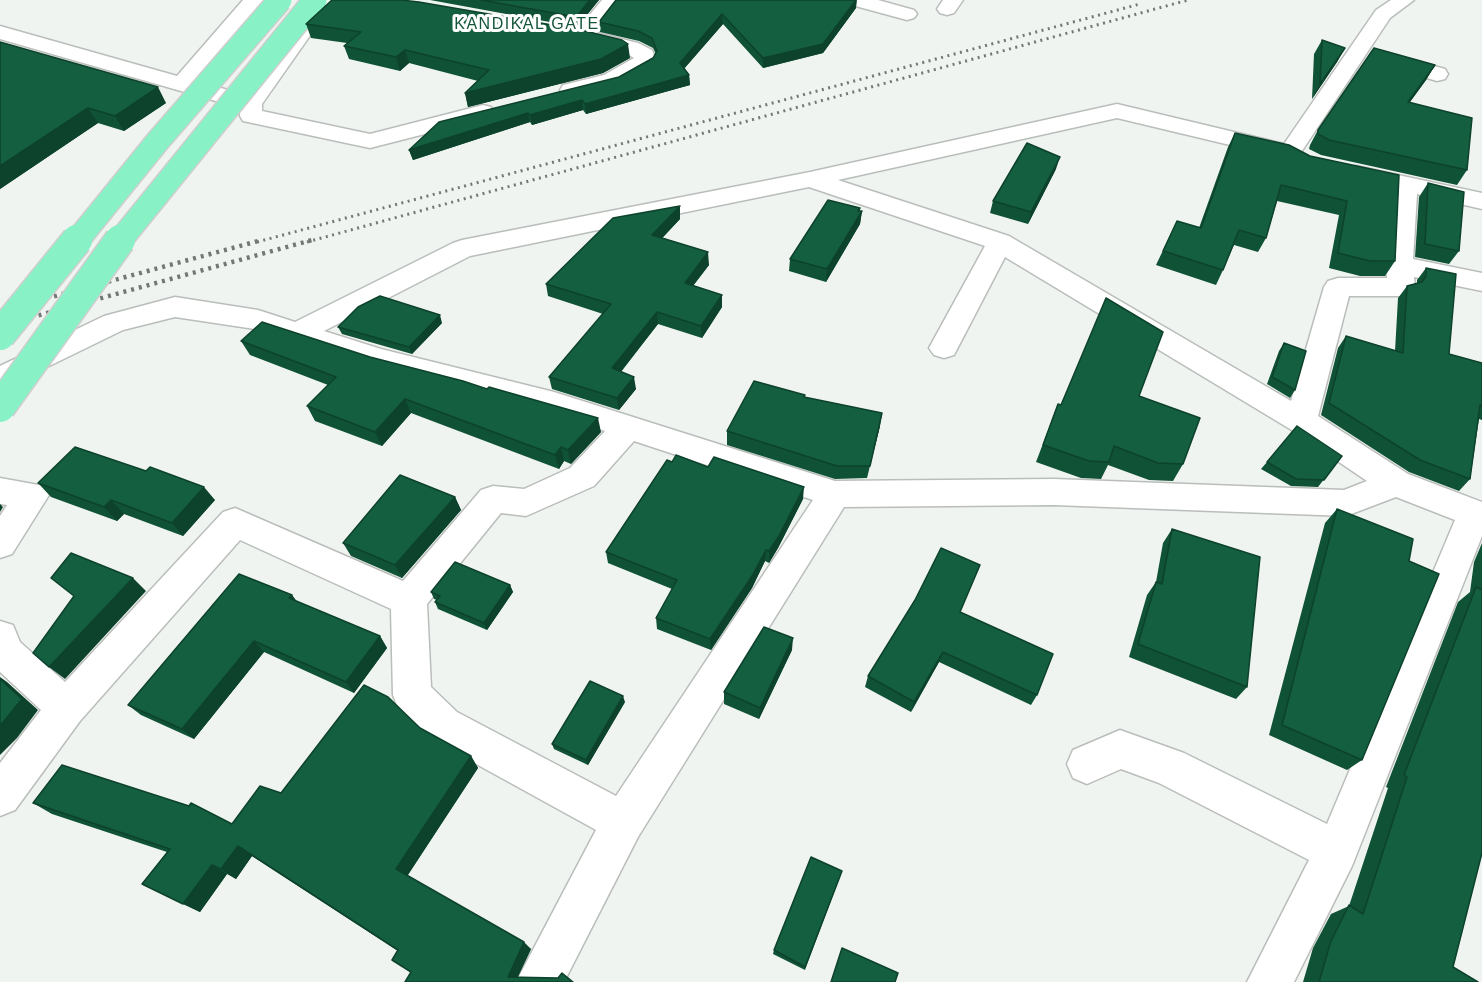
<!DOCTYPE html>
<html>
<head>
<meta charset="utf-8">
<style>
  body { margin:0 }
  canvas { display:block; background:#f0f4f1 }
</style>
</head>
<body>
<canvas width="1482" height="982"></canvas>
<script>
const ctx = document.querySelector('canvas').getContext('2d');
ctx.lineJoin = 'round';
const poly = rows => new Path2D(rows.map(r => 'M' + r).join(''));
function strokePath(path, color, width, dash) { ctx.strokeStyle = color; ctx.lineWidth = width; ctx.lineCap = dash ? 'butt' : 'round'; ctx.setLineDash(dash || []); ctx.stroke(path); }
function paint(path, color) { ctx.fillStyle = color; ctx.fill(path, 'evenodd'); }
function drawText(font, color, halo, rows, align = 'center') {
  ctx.font = font + ' Arial,sans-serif'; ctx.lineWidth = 6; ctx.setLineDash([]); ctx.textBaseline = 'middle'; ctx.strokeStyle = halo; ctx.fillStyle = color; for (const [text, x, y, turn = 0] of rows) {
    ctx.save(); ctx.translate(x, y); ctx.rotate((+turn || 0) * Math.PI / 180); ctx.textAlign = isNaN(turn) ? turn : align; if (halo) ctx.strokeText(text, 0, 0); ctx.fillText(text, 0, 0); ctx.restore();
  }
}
const minor = poly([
  [243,0,264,0,196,81,246,95,311,6,325,6,328,10,262,104,262,111,370,134,483,105,491,107,494,112,491,117,370,148,243,121,240,116,240,108,0,39,0,26,177,76,243,0],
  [602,0,622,0,597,33,638,43,652,50,656,61,653,66,620,85,571,97,563,95,560,90,563,85,604,75,634,58,624,52,558,37,555,33,558,29,565,27,578,29,602,0],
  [845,0,878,0,914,10,917,14,914,18,907,20,848,4,845,0],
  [943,0,963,0,954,13,947,15,940,13,937,9,943,0],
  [1391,0,1414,0,1390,18,1298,157,1290,159,1280,155,1276,156,1117,118,838,180,1009,236,1291,401,1324,287,1328,281,1338,278,1387,278,1386,265,1392,189,1347,178,1344,173,1347,168,1356,166,1482,193,1482,209,1417,194,1413,259,1482,273,1482,291,1414,277,1415,287,1411,293,1401,296,1349,296,1318,416,1408,474,1482,502,1482,536,1352,866,1294,982,1247,982,1309,860,1159,783,1121,769,1087,784,1073,778,1067,764,1073,750,1120,730,1184,753,1327,824,1455,520,1396,497,1346,516,1054,505,844,507,638,837,564,982,516,982,596,830,429,738,398,708,393,695,391,609,240,540,80,721,15,810,0,816,0,763,41,710,0,672,0,621,13,625,20,642,65,682,223,512,235,508,403,581,481,490,493,486,524,489,570,468,605,431,551,414,377,370,255,329,175,317,123,330,0,390,0,366,104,316,175,297,258,310,295,322,453,243,462,240,810,172,1117,104,1284,144,1376,10,1391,0],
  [809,187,985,246,929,348,934,355,944,358,954,355,1005,257,1290,429,1367,481,1344,490,1054,479,835,481,554,392,381,349,324,331,470,256,809,187],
  [634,441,813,500,616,796,457,712,431,687,427,604,501,513,526,516,594,486,634,441],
  [1387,53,1445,69,1448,74,1445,79,1437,81,1379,64,1376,59,1379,54,1387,53],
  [0,478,44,486,49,495,12,554,0,558,0,516,7,505,0,504,0,478]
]);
strokePath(minor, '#babebb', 3);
paint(minor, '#fff');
strokePath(poly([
  [257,242,1140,4],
  [307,242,1188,0]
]), '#747775', 3, [2, 4.5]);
strokePath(poly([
  [0,311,262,240],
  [0,326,312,240]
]), '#747775', 4.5, [3, 5]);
const majorBridgeFar1 = poly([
  [76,242,157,142,280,0],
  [119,242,315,0]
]);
const majorBridge = poly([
  [0,335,77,240],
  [0,407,120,240]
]);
strokePath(majorBridgeFar1, '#cfcfcf', 26, []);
strokePath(majorBridge, '#cfcfcf', 33, []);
strokePath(majorBridgeFar1, '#88f1c5', 23);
strokePath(majorBridge, '#88f1c5', 30);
paint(poly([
  [430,0,599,0,577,27],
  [616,0,856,8,823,53,763,68,723,24,684,69,689,75,690,85,586,114,583,110,532,125,530,122,413,160,409,150,619,77,653,58,656,54,653,48,639,41,600,32,599,22],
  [306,24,630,58,603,73,468,107,465,93,478,81,409,63,400,71,349,59,344,46,347,43,311,38],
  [1322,40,1345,48,1337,62,1312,99,1314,54],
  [0,42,166,103,124,131,98,123,0,189],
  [1435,65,1426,80,1410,102,1467,170,1457,185,1321,155,1309,149,1310,145,1318,130],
  [1235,133,1310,156,1399,175,1395,261,1385,276,1360,276,1329,268,1339,215,1277,201,1266,238,1258,252,1234,245,1223,270,1216,285,1156,265,1177,221,1199,228,1228,147],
  [1056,169,1028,224,990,213,993,201],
  [1428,183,1459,251,1449,264,1415,257,1419,197],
  [680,206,680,219,662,238,709,265,693,286,722,295,722,307,702,338,658,324,621,372,636,389,619,410,552,389,549,377,603,314,548,296,546,284],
  [860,211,862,211,860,224,826,282,789,271,790,259],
  [1426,268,1449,354,1482,363,1482,420,1479,419,1470,479,1459,491,1409,472,1321,415,1338,348,1346,336,1395,351,1398,298,1407,286,1417,283,1417,280],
  [442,323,412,354,342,334,338,327],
  [241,341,370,357,601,432,571,464,564,461,559,469,411,413,382,446,315,421,307,406,328,385,250,355],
  [1284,343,1295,390,1290,398,1267,384,1279,351],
  [1139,396,1183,464,1173,481,1149,480,1108,465,1101,479,1081,478,1036,462,1058,404,1061,405],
  [805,397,880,426,867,478,835,479,727,445,727,431],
  [1342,456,1318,487,1291,486,1261,469,1267,462],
  [672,462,708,467,803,499,778,548,769,563,765,561,752,588,711,650,657,629,656,618,672,589,608,563,606,552],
  [38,483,215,500,183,536,124,514,117,521,51,497],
  [455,497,461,510,402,578,351,556,343,543],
  [1337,509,1362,760,1347,770,1269,735,1325,523],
  [1172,529,1247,687,1236,699,1129,657,1147,595,1156,582,1163,543],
  [1482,543,1482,853,1453,967,1478,982,1303,982,1313,948,1331,914,1349,906,1388,788,1386,787,1458,602,1470,592,1474,562],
  [980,565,960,612,1037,695,1031,705,939,662,911,712,865,687,868,676],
  [510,585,513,592,487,630,438,609,435,602,437,600,434,599,431,592],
  [292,595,297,602,380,636,387,648,354,693,264,652,194,739,141,715,128,705],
  [792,650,759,719,724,704,724,692],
  [625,702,588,765,554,749,552,744],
  [420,728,471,756,478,768,407,876,531,949,518,977,573,982,411,972,392,960,398,951,252,856,236,879,227,874,200,912,142,884,167,852,52,814,33,803,232,824,281,793],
  [842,871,805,970,773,954,774,950]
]), '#105236');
paint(poly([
  [590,0,599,0,577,27,576,17],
  [857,0,856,8,823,53,763,68,763,58],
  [722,14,723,24,680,73,680,63],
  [628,44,630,58,603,73,468,107,465,93],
  [1345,48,1337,62,1312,99,1320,84],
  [405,50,409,63,400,71,396,57],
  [1435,65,1426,80,1399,117,1408,102],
  [689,75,690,85,586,114,585,104],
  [158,87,166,103,124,131,115,116],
  [582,100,583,110,532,125,530,115],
  [88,108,98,123,0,189,0,166],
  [528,113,530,122,413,160,409,150],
  [1060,157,1056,169,1028,224,1031,212],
  [680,206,680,219,653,248,652,235],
  [860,208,859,216,862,211,860,224,826,282,827,269],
  [708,252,709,265,685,296,685,283],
  [722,295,722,307,702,338,701,326],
  [657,312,658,324,614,380,612,368],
  [440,315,442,323,412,354,409,347],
  [634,377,636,389,619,410,617,398],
  [405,399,411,413,382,446,375,432],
  [882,413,880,426,867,478,870,466],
  [598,418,601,432,571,464,568,450],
  [561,447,564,461,559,469,555,455],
  [204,487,215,500,183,536,172,523],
  [804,487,803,499,778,548,769,563,769,551],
  [455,497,461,510,402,578,395,565],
  [111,500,124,514,117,521,104,507],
  [0,504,3,507,0,512],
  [766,550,765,561,752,588,711,650,710,639],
  [133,578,146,591,65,679,49,667],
  [510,585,513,592,487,630,484,623],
  [292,595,300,606,289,598],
  [380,636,387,648,354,693,346,682],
  [793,638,792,650,759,719,760,708],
  [254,641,264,652,194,739,182,729],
  [943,652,939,662,911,712,914,702],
  [0,677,7,682,38,710,17,738,0,755],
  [623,696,625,702,588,765,586,760],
  [471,756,478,768,406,878,396,869],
  [238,846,252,856,236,879,221,869],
  [212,865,227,874,200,912,183,904],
  [524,942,531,949,515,982,508,977]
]), '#0d422c');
const building = poly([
  [332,0,401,0,419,2,581,30,622,40,628,44,601,59,465,93,489,70,405,50,396,57,344,46,361,32,306,24,332,0],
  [481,0,590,0,576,17,481,0],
  [616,0,856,0,823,44,763,58,722,14,680,63,689,75,585,104,582,100,530,115,528,113,409,150,439,122,619,77,653,58,657,51,652,38,638,31,599,22,616,0],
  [1322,40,1345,48,1320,84,1322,40],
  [0,42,158,87,115,116,88,108,0,166,0,42],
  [1374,48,1435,65,1408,102,1472,118,1467,170,1329,140,1318,134,1318,130,1374,48],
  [1235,133,1289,145,1310,156,1399,175,1395,261,1370,261,1338,253,1347,201,1281,185,1266,238,1239,230,1223,270,1163,251,1177,221,1201,228,1235,133],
  [1027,143,1060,157,1031,212,993,201,1027,143],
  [1428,183,1464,192,1459,251,1425,244,1428,183],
  [828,200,860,208,858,211,862,211,827,269,790,259,828,200],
  [680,206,652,235,708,252,685,283,722,295,701,326,657,312,612,368,634,377,617,398,549,377,611,304,546,284,613,218,680,206],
  [1426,268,1456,274,1449,354,1482,363,1482,406,1480,405,1470,479,1420,460,1329,403,1346,336,1403,353,1407,286,1422,282,1426,276,1426,268],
  [380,296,440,315,409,347,338,327,358,307,380,296],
  [1106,298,1163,332,1139,396,1200,418,1183,464,1158,463,1114,446,1109,462,1089,461,1043,445,1058,404,1061,405,1106,298],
  [262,322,370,357,463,381,487,389,489,387,598,418,568,450,561,447,555,455,405,399,375,432,307,406,336,377,241,341,262,322],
  [1284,343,1306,351,1295,390,1272,377,1284,343],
  [754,381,805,395,804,397,882,413,870,466,837,466,727,431,754,381],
  [1297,426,1342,456,1324,480,1296,479,1267,462,1297,426],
  [75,447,146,471,150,467,204,487,172,523,111,500,104,507,38,483,75,447],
  [676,455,708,467,714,457,804,487,779,536,769,551,766,550,752,576,710,639,656,618,677,580,606,552,667,460,672,462,676,455],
  [400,475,455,497,395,565,343,543,400,475],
  [1337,509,1413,539,1409,561,1439,574,1362,760,1282,725,1337,509],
  [1172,529,1260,557,1247,687,1138,644,1156,582,1162,584,1172,529],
  [941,548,980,565,960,612,1053,654,1037,695,943,652,914,702,868,676,915,600,941,548],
  [71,553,133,578,49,667,33,653,74,596,51,578,71,553],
  [455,562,510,585,484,623,435,602,440,596,431,592,455,562],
  [239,574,292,595,289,598,380,636,346,682,254,641,182,729,128,705,239,574],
  [1476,587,1482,590,1482,853,1453,967,1478,982,1319,982,1331,941,1349,905,1363,914,1407,777,1404,775,1476,587],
  [764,627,793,638,760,708,724,692,764,627],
  [0,679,22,699,0,726,0,679],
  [590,681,623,696,586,760,552,744,590,681],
  [364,685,388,697,420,728,471,756,396,869,524,942,508,977,558,978,562,973,573,982,405,982,411,972,392,960,398,950,238,846,221,869,212,865,183,904,142,884,170,849,33,803,62,765,189,806,191,803,232,824,260,786,281,793,364,685],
  [811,857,842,871,805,967,774,950,811,857],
  [842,948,898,973,895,982,831,982,842,948]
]);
paint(building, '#135f3f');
strokePath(building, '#0d422c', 1.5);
ctx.letterSpacing = '1.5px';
drawText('16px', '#155539', '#fff', [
  ["KANDIKAL GATE",527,25]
]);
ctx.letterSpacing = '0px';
</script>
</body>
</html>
